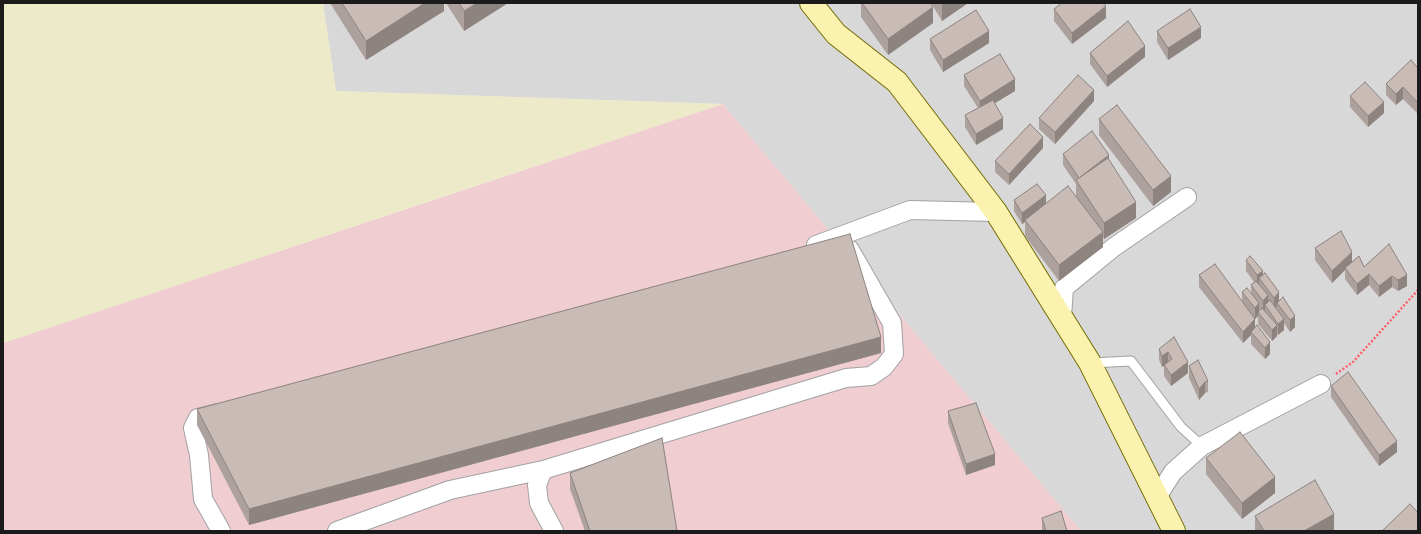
<!DOCTYPE html>
<html>
<head>
<meta charset="utf-8">
<style>
  body { margin:0 }
  #map { position:relative; width:1421px; height:534px; overflow:hidden; background:#ede6df; font-family:"Work Sans",sans-serif }
  canvas { display:block }
  .frame { position:absolute; inset:0; border:4px solid #1b1b1b; pointer-events:none }
</style>
</head>
<body>
<div id="map">
<canvas width="1421" height="534"></canvas>
<div class="frame"></div>
</div>
<script>
const ctx = document.querySelector('canvas').getContext('2d');
ctx.lineJoin = 'round';
function paint(path, color) { ctx.fillStyle = color; ctx.fill(path, 'evenodd'); }
const poly = rows => new Path2D(rows.map(r => 'M' + r).join(''));
function strokePath(path, color, width, dash) { ctx.strokeStyle = color; ctx.lineWidth = width; ctx.lineCap = dash ? 'butt' : 'round'; ctx.setLineDash(dash || []); ctx.stroke(path); }
paint(poly([
  [323,3,1418,3,1418,531,1081,531,723,104,336,91]
]), '#d9d8d8');
paint(poly([
  [723,104,1081,531,3,531,3,343]
]), '#efcdd1');
paint(poly([
  [3,3,323,3,336,91,723,104,3,343]
]), '#edeac9');
const lane = poly([
  [1090,363,1131,361,1181,427,1202,446]
]);
const street = poly([
  [816,245,910,210,996,212],
  [1062,317,1064,288,1114,247,1187,197],
  [218,413,198,418,193,428,199,455,203,499,221,531],
  [1157,497,1173,472,1202,446,1321,384],
  [337,531,450,490,543,470],
  [554,531,539,503,537,485,543,470,846,378,871,376,884,367,894,354,892,323,850,250]
]);
const secondary = poly([
  [811,3,836,34,897,82,996,212,1090,363,1174,531]
]);
strokePath(lane, '#a2a2a2', 11);
strokePath(street, '#a2a2a2', 20);
strokePath(secondary, '#726c01', 24);
strokePath(poly([
  [1336,374,1353,362,1418,290]
]), '#fe5f69', 2.5, [2, 2]);
strokePath(lane, '#fff', 9);
strokePath(street, '#fff', 18);
strokePath(secondary, '#fbf2af', 22);
paint(poly([
  [330,3,444,3,444,11,366,60],
  [446,3,508,3,464,31],
  [861,3,930,3,933,23,888,55,861,17],
  [931,3,968,3,942,21],
  [1054,9,1106,18,1072,44,1054,21],
  [1157,31,1201,38,1168,60,1157,42],
  [930,39,989,43,943,72,930,50],
  [1090,53,1145,57,1107,87,1090,64],
  [1418,68,1417,113,1403,99,1396,105,1386,95,1386,84],
  [964,75,1015,91,995,103,1003,129,976,145,965,127,965,115,978,108,964,86],
  [1350,96,1384,113,1368,127,1350,107],
  [1094,101,1055,144,1039,129,1039,118],
  [1099,119,1171,192,1153,206,1099,135],
  [1043,148,1009,185,995,172,995,161],
  [1063,154,1109,160,1136,218,1104,239,1103,237,1103,247,1059,281,1025,236,1025,222,1022,224,1014,211,1014,200,1046,204,1076,196,1076,184,1063,165],
  [1389,244,1407,286,1398,291,1392,287,1379,297,1369,285,1357,295,1345,279,1345,270,1332,283,1315,260,1315,248,1364,267],
  [1246,260,1263,275,1295,327,1290,332,1284,323,1284,330,1278,335,1277,333,1277,336,1272,341,1258,324,1258,316,1255,319,1255,327,1270,354,1265,359,1251,344,1251,335,1243,343,1199,287,1199,275,1242,302,1242,292,1251,292,1251,285,1254,282,1246,271],
  [1174,337,1188,373,1171,386,1164,376,1164,366,1162,367,1159,360,1159,349],
  [881,353,249,525,197,425,197,409],
  [1189,366,1208,381,1208,392,1205,393,1199,400,1189,378],
  [1331,386,1397,452,1379,466,1331,397],
  [948,411,995,465,966,475,948,423],
  [1206,458,1275,493,1242,519,1206,474],
  [570,473,677,531,585,531,570,489],
  [1255,516,1334,530,1331,531,1255,531],
  [1042,518,1067,531,1042,531]
]), '#ada19d');
paint(poly([
  [425,3,444,3,444,11,366,60,366,41],
  [477,3,508,3,464,31,464,11],
  [945,3,968,3,942,21,942,5],
  [1106,6,1106,18,1072,44,1072,33],
  [933,7,933,23,888,55,888,39],
  [1201,27,1201,38,1168,60,1168,48],
  [989,31,989,43,943,72,943,60],
  [1145,46,1145,57,1107,87,1107,76],
  [1015,79,1015,91,980,112,980,101],
  [1403,87,1403,99,1396,105,1396,94],
  [1094,90,1094,101,1055,144,1055,132],
  [1418,101,1418,112,1417,113,1417,102],
  [1384,102,1384,113,1368,127,1368,116],
  [1003,118,1003,129,976,145,976,134],
  [1043,137,1043,148,1009,185,1009,174],
  [1109,155,1109,167,1079,178],
  [1171,176,1171,192,1153,206,1153,190],
  [1046,195,1046,206,1025,220,1025,222,1022,224,1022,213],
  [1136,202,1136,218,1104,239,1104,223],
  [1103,232,1103,247,1059,281,1059,265],
  [1352,252,1352,263,1345,268,1345,270,1332,283,1332,271],
  [1263,271,1263,282,1259,278,1259,285,1257,286,1257,275],
  [1369,274,1369,285,1357,295,1357,284],
  [1407,275,1407,286,1398,291,1398,280],
  [1392,276,1392,287,1379,297,1379,286],
  [1279,292,1279,304,1277,303,1277,306,1274,309,1274,298],
  [1268,295,1268,307,1265,305,1265,310,1263,312,1263,301],
  [1259,303,1259,314,1258,312,1258,316,1255,319,1255,308],
  [1295,316,1295,327,1290,332,1290,320],
  [1255,319,1255,330,1251,332,1251,335,1243,343,1243,332],
  [1284,319,1284,330,1278,335,1278,324],
  [1277,325,1277,336,1272,341,1272,330],
  [881,337,881,353,249,525,249,509],
  [1270,342,1270,354,1265,359,1265,348],
  [1168,352,1168,363,1162,367,1162,356],
  [1188,362,1188,373,1171,386,1171,375],
  [1205,382,1205,393,1199,400,1199,389],
  [1397,441,1397,452,1379,466,1379,455],
  [995,454,995,465,966,475,966,464],
  [1275,477,1275,493,1242,519,1242,503],
  [1334,514,1334,530,1331,531,1304,531]
]), '#8d837f');
const building = poly([
  [342,3,425,3,366,41,342,3],
  [459,3,477,3,464,11,459,3],
  [862,3,930,3,933,7,888,39,862,3],
  [1062,3,1103,3,1106,6,1072,33,1054,9,1062,3],
  [1190,9,1201,27,1168,48,1157,31,1190,9],
  [976,10,989,31,943,60,930,39,976,10],
  [1128,21,1145,46,1107,76,1090,53,1128,21],
  [1000,54,1015,79,980,101,964,75,1000,54],
  [1411,60,1418,68,1418,101,1417,102,1403,87,1396,94,1386,84,1411,60],
  [1078,75,1094,90,1055,132,1039,118,1078,75],
  [1365,82,1384,102,1368,116,1350,96,1365,82],
  [993,100,1003,118,976,134,965,115,993,100],
  [1117,105,1171,176,1153,190,1099,119,1117,105],
  [1030,124,1043,137,1009,174,995,161,1030,124],
  [1092,131,1109,155,1079,178,1063,154,1092,131],
  [1108,158,1136,202,1104,223,1076,180,1108,158],
  [1037,184,1046,195,1022,213,1014,200,1037,184],
  [1068,186,1103,232,1059,265,1025,220,1068,186],
  [1341,231,1352,252,1332,271,1315,248,1341,231],
  [850,234,881,337,249,509,197,409,850,234],
  [1389,244,1407,275,1398,280,1392,276,1379,286,1369,274,1357,284,1345,268,1359,256,1364,267,1389,244],
  [1250,256,1263,271,1257,275,1246,260,1250,256],
  [1215,264,1255,319,1243,332,1199,275,1215,264],
  [1265,273,1279,292,1274,298,1259,278,1265,273],
  [1256,281,1268,295,1263,301,1251,285,1256,281],
  [1247,288,1259,303,1255,308,1242,292,1247,288],
  [1283,297,1295,316,1290,320,1277,303,1283,297],
  [1270,300,1284,319,1278,324,1265,305,1270,300],
  [1262,308,1277,325,1272,330,1258,312,1262,308],
  [1257,325,1270,342,1265,348,1251,332,1257,325],
  [1174,337,1188,362,1171,375,1164,365,1172,359,1168,352,1162,356,1159,349,1174,337],
  [1198,360,1208,381,1205,382,1199,389,1189,366,1198,360],
  [1348,372,1397,441,1379,455,1331,386,1348,372],
  [976,403,995,454,966,464,948,411,976,403],
  [1240,432,1275,477,1242,503,1206,458,1240,432],
  [662,438,677,531,590,531,570,473,662,438],
  [1315,480,1334,514,1304,531,1264,531,1255,516,1315,480],
  [1410,504,1418,513,1418,531,1382,531,1410,504],
  [1061,511,1067,531,1046,531,1042,518,1061,511]
]);
paint(building, '#c9bbb6');
strokePath(building, '#8d837f', 1);
</script>
</body>
</html>
